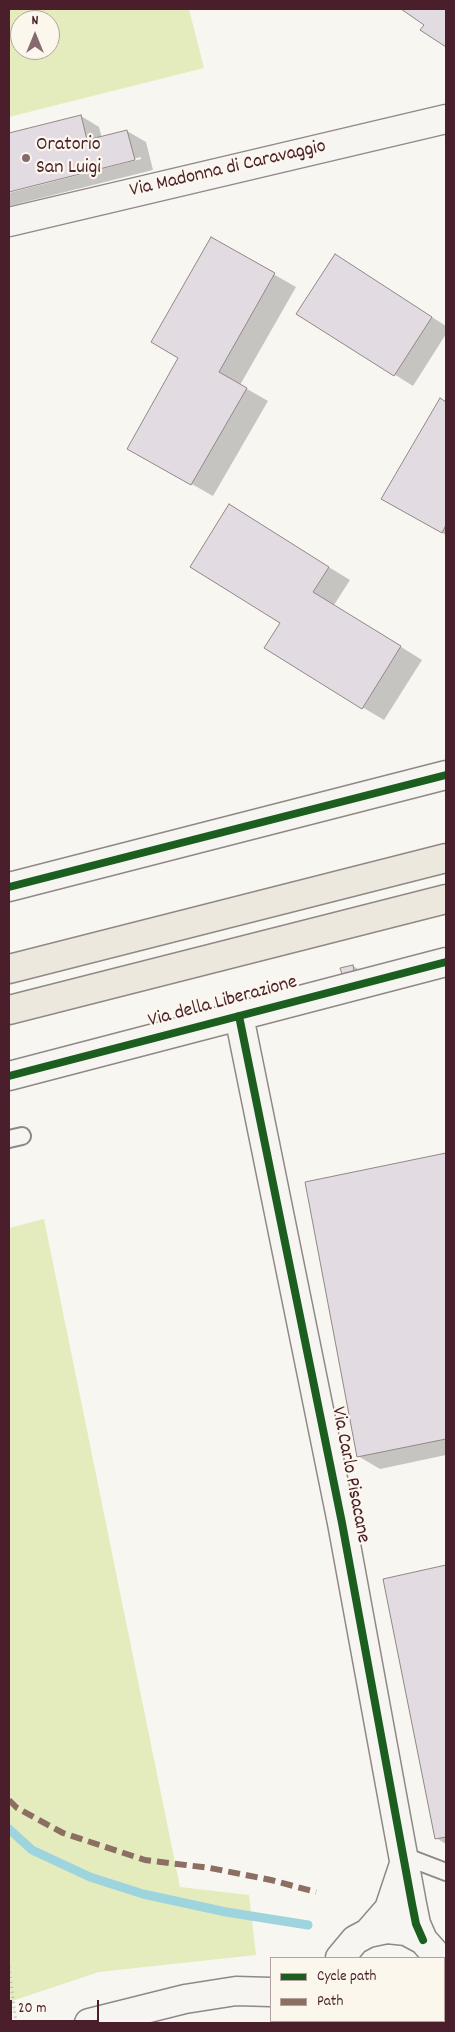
<!DOCTYPE html>
<html>
<head>
<meta charset="utf-8">
<style>
  body { margin:0 }
  #map { position:relative; width:455px; height:2032px; overflow:hidden; background:#f8f6f0; font-family:Dekko,sans-serif }
  canvas { display:block }
  .frame { position:absolute; inset:0; border:10px solid #4a1f2b; pointer-events:none }
  .legend { position:absolute; left:270px; top:1957px; width:175px; height:65px; box-sizing:border-box; background:#fbf7ec; border:1px solid #b4a19f; margin:0; padding:6px 9px; list-style:none; font-size:15px; color:#4a1f2b }
  .legend li { display:flex; align-items:center; gap:10px; height:25px }
  .legend b { width:25px; border:1px solid #b4a19f }
  .north { position:absolute; left:10px; top:10px; width:50px; height:50px; box-sizing:border-box; background:#fbf7ec; border:1px solid #b4a19f; border-radius:50%; rotate:0deg; font-size:14px; font-weight:700; line-height:20px; text-align:center; color:#4a1f2b }
  .north::after { content:''; display:block; margin:auto; width:18px; height:22px; background:#876a70; clip-path:polygon(50% 0,100% 100%,50% 72%,0 100%) }
  .scale { position:absolute; left:10px; top:2000px; width:89px; height:22px; box-sizing:border-box; border:2px solid #4a1f2b; border-top:0; padding-left:6px; font-size:15px; line-height:18px; white-space:nowrap; color:#4a1f2b; -webkit-text-stroke:4px #fbf7ec; paint-order:stroke }
</style>
</head>
<body>
<div id="map">
<canvas width="455" height="2032"></canvas>
<div class="frame"></div>
<ul class="legend">
<li><b style="height:6px;background:#1b5e20"></b>Cycle path</li>
<li><b style="height:6px;background:#8d6e63"></b>Path</li>
</ul>
<div class="north">N</div>
<div class="scale">20 m</div>
</div>
<script>
const ctx = document.querySelector('canvas').getContext('2d');
ctx.lineJoin = 'round';
function paint(path, color) { ctx.fillStyle = color; ctx.fill(path, 'evenodd'); }
const poly = rows => new Path2D(rows.map(r => 'M' + r).join(''));
function strokePath(path, color, width, dash) { ctx.strokeStyle = color; ctx.lineWidth = width; ctx.lineCap = dash ? 'butt' : 'round'; ctx.setLineDash(dash || []); ctx.stroke(path); }
function drawText(font, color, halo, rows, align = 'center') {
  ctx.font = font + ' Dekko,sans-serif'; ctx.lineWidth = 4.5; ctx.setLineDash([]); ctx.textBaseline = 'middle'; ctx.strokeStyle = halo; ctx.fillStyle = color; for (const [text, x, y, turn = 0] of rows) {
    ctx.save(); ctx.translate(x, y); ctx.rotate((+turn || 0) * Math.PI / 180); ctx.textAlign = isNaN(turn) ? turn : align; if (halo) ctx.strokeText(text, 0, 0); ctx.fillText(text, 0, 0); ctx.restore();
  }
}
paint(poly([
  [9,9,189,9,204,68,9,117],
  [20,20,50,20,50,50,20,50],
  [44,1219,180,1887,249,1895,256,1955,99,1972,9,2002,9,1228]
]), '#e4ecbe');
paint(poly([
  [403,9,446,9,446,46,422,29,426,25],
  [81,116,99,127,102,138,127,131,146,142,153,170,9,206,9,193,141,159,141,157,9,190,9,134],
  [212,239,296,287,240,385,268,401,213,496,128,448,180,357],
  [353,267,446,326,446,334,413,386,298,314],
  [441,400,446,403,446,535,383,499],
  [250,519,350,580,334,605,422,660,384,720,362,707,282,622],
  [353,966,360,970,350,978,343,974],
  [446,1155,446,1455,380,1469,358,1456,306,1183],
  [446,1567,446,1844,436,1838,384,1580]
]), '#0003');
strokePath(poly([
  [9,1829,32,1850,90,1877,143,1894,226,1912,308,1925]
]), '#9ed4de', 9);
const building = poly([
  [401,9,446,9,446,47,420,30,424,25,401,9],
  [81,115,87,140,127,130,135,160,9,192,9,133,81,115],
  [211,237,275,273,219,372,247,388,191,485,127,449,178,358,151,342,211,237],
  [335,254,432,317,394,376,296,314,335,254],
  [440,398,446,402,446,525,442,533,381,499,440,398],
  [229,504,329,567,313,592,401,646,362,709,264,648,280,623,190,567,229,504],
  [353,965,354,971,342,974,340,968,353,965],
  [446,1153,446,1439,357,1457,305,1182,446,1153],
  [446,1565,446,1837,435,1839,383,1579,446,1565]
]);
paint(building, '#e2dbe1');
strokePath(building, '#918787', 1);
const service = poly([
  [9,1139,22,1136],
  [404,1856,446,1872]
]);
const minor = poly([
  [9,222,446,119],
  [9,887,446,775],
  [239,1016,342,1523,412,1904,416,1924,423,1940],
  [9,1076,446,962],
  [368,1933,389,1909,403,1867],
  [340,1958,355,1940,368,1933,387,1929,406,1931,423,1940,439,1958],
  [444,2004,446,1991],
  [339,2021,343,2023],
  [89,2023,185,1999,236,1991,271,1992]
]);
const trunk = poly([
  [9,969,446,858],
  [9,1010,446,899]
]);
strokePath(service, '#918787', 20);
strokePath(minor, '#918787', 31);
strokePath(trunk, '#918787', 31);
strokePath(poly([
  [9,1967,16,2023],
  [9,2011,14,2009]
]), '#b8b3b1', 3, [1, 4]);
strokePath(service, '#f6f5f1', 16);
strokePath(minor, '#f6f5f1', 28);
strokePath(trunk, '#ede8dd', 28);
strokePath(poly([
  [9,1800,17,1808,63,1833,145,1860,210,1868,271,1880,316,1892]
]), '#8d6e63', 6, [12, 6]);
strokePath(poly([
  [9,887,446,775],
  [239,1016,342,1523,412,1904,416,1924,423,1940],
  [9,1076,446,962]
]), '#1b5e20', 8);
for (const [x, y, r, color] of [
  [26,158,5,"#876a70"]
]) { const dot = new Path2D(); dot.arc(x, y, r, 0, 2 * Math.PI); ctx.fillStyle = color; ctx.fill(dot); strokePath(dot, '#fbf7ec', 2); }
drawText('20px', '#4a1f2b', '#fbf7ec', [
  ["Oratorio",36,146],
  ["San Luigi",36,169]
], 'left');
drawText('20px', '#4a1f2b', '#fbf7ec', [
  ["Via Madonna di Caravaggio",228,170,-13],
  ["Via della Liberazione",223,1003,-15],
  ["Via Carlo Pisacane",349,1475,79]
]);
</script>
</body>
</html>
